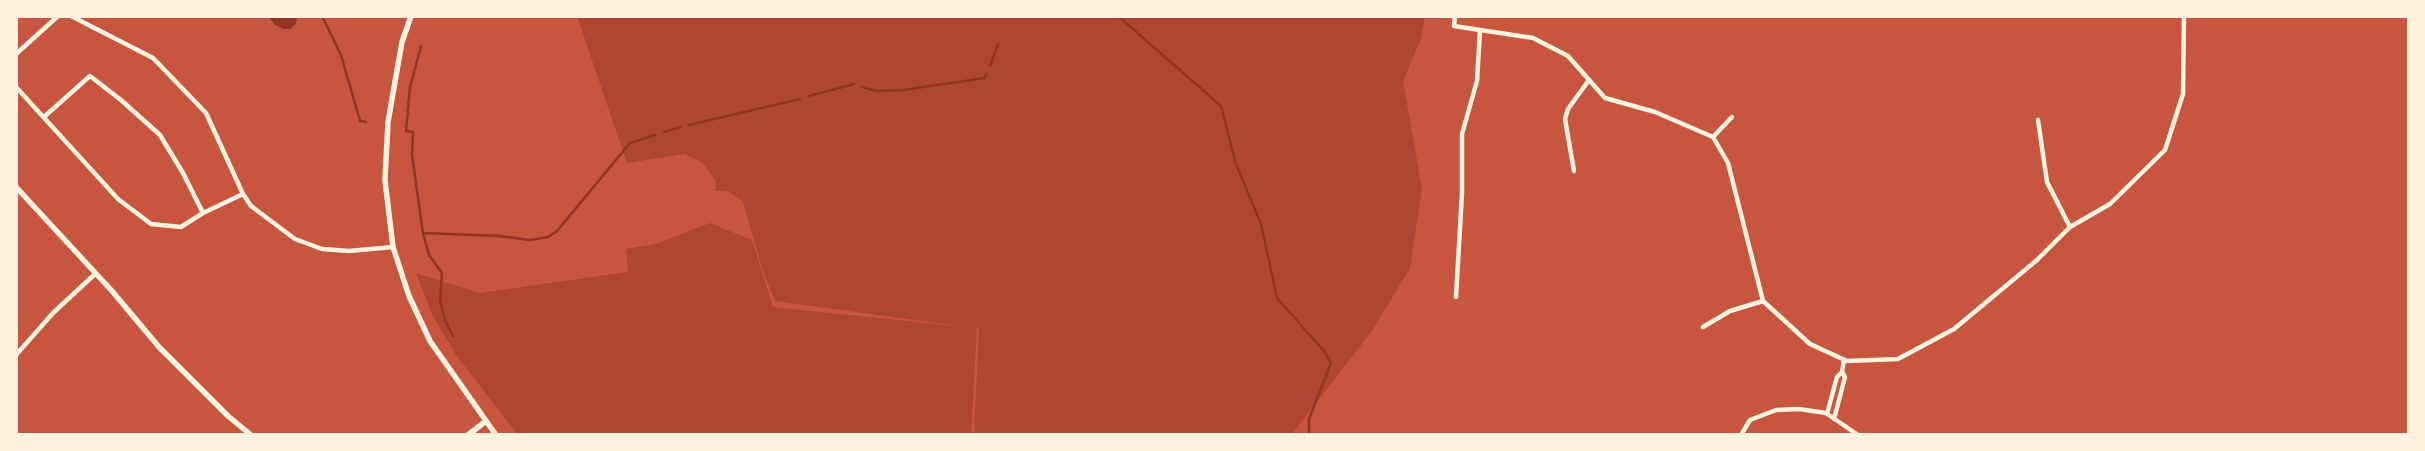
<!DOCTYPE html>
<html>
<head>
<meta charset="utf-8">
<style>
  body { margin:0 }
  #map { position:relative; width:2425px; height:451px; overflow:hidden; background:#c8553d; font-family:Mulish,sans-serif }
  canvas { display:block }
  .frame { position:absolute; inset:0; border:18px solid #fff3e0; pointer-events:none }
</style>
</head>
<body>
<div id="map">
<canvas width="2425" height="451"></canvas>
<div class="frame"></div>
</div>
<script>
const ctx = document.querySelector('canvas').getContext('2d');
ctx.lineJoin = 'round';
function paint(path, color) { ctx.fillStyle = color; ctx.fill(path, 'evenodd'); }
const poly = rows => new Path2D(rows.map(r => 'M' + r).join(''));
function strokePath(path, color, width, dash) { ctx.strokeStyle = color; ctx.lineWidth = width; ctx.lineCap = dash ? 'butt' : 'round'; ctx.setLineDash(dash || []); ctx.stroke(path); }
paint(poly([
  [577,16,1425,16,1421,39,1403,81,1422,189,1410,268,1372,331,1291,435,974,435,979,329,977,328,971,435,518,435,456,355,433,316,416,273,480,293,628,272,626,249,656,244,710,223,752,240,773,307,965,327,775,301,763,271,743,202,728,191,715,191,716,181,702,162,684,154,627,163]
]), '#ae4732');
paint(poly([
  [268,16,297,16,297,19,295,25,290,29,284,29,275,25]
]), '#8f3625');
strokePath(poly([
  [322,16,341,55,360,121,366,122],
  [1118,16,1221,106,1236,164,1261,224,1277,298,1324,351,1331,363,1309,419,1309,435],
  [421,46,410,87,406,131,413,132,412,155,423,233,500,236,530,240,548,237,557,231,630,143,655,135],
  [990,66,998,44],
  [862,87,876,91,903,90,985,78,986,74],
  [809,96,854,84],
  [689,125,800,99],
  [664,132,680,127],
  [423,233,429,255,442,273,440,301,445,320,453,336]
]), '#8f3625', 2.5);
strokePath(poly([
  [71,16,153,58,206,113,243,194,251,206,295,239,322,249,349,251,393,247],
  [1455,16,1454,26,1533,38,1568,56,1605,98,1655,112,1713,137,1728,163,1763,301,1810,344,1847,361,1898,359,1954,329,2037,260,2070,227,2110,204,2165,150,2183,94,2184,16],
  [16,54,58,16],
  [16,87,118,199,151,224,181,227,203,213,243,194],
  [45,116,90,76,121,100,160,135,183,173,203,213],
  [2038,120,2047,182,2070,227],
  [1713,137,1732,117],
  [1574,171,1565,119,1568,109,1589,80],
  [1456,297,1462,193,1462,134,1477,81,1480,30],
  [1703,327,1730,311,1763,301],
  [16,355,53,313,95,274],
  [1827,414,1837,377,1842,372,1844,360],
  [1834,419,1845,377,1842,372],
  [1741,435,1750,420,1776,410,1799,409,1826,413,1858,435]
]), '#fff3e0', 4.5);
strokePath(poly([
  [411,16,402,42,388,122,385,180,393,247,409,296,430,341,496,435],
  [16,187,112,291,159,347,228,416,251,435],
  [468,435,486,421]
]), '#fff3e0', 5.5);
</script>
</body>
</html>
